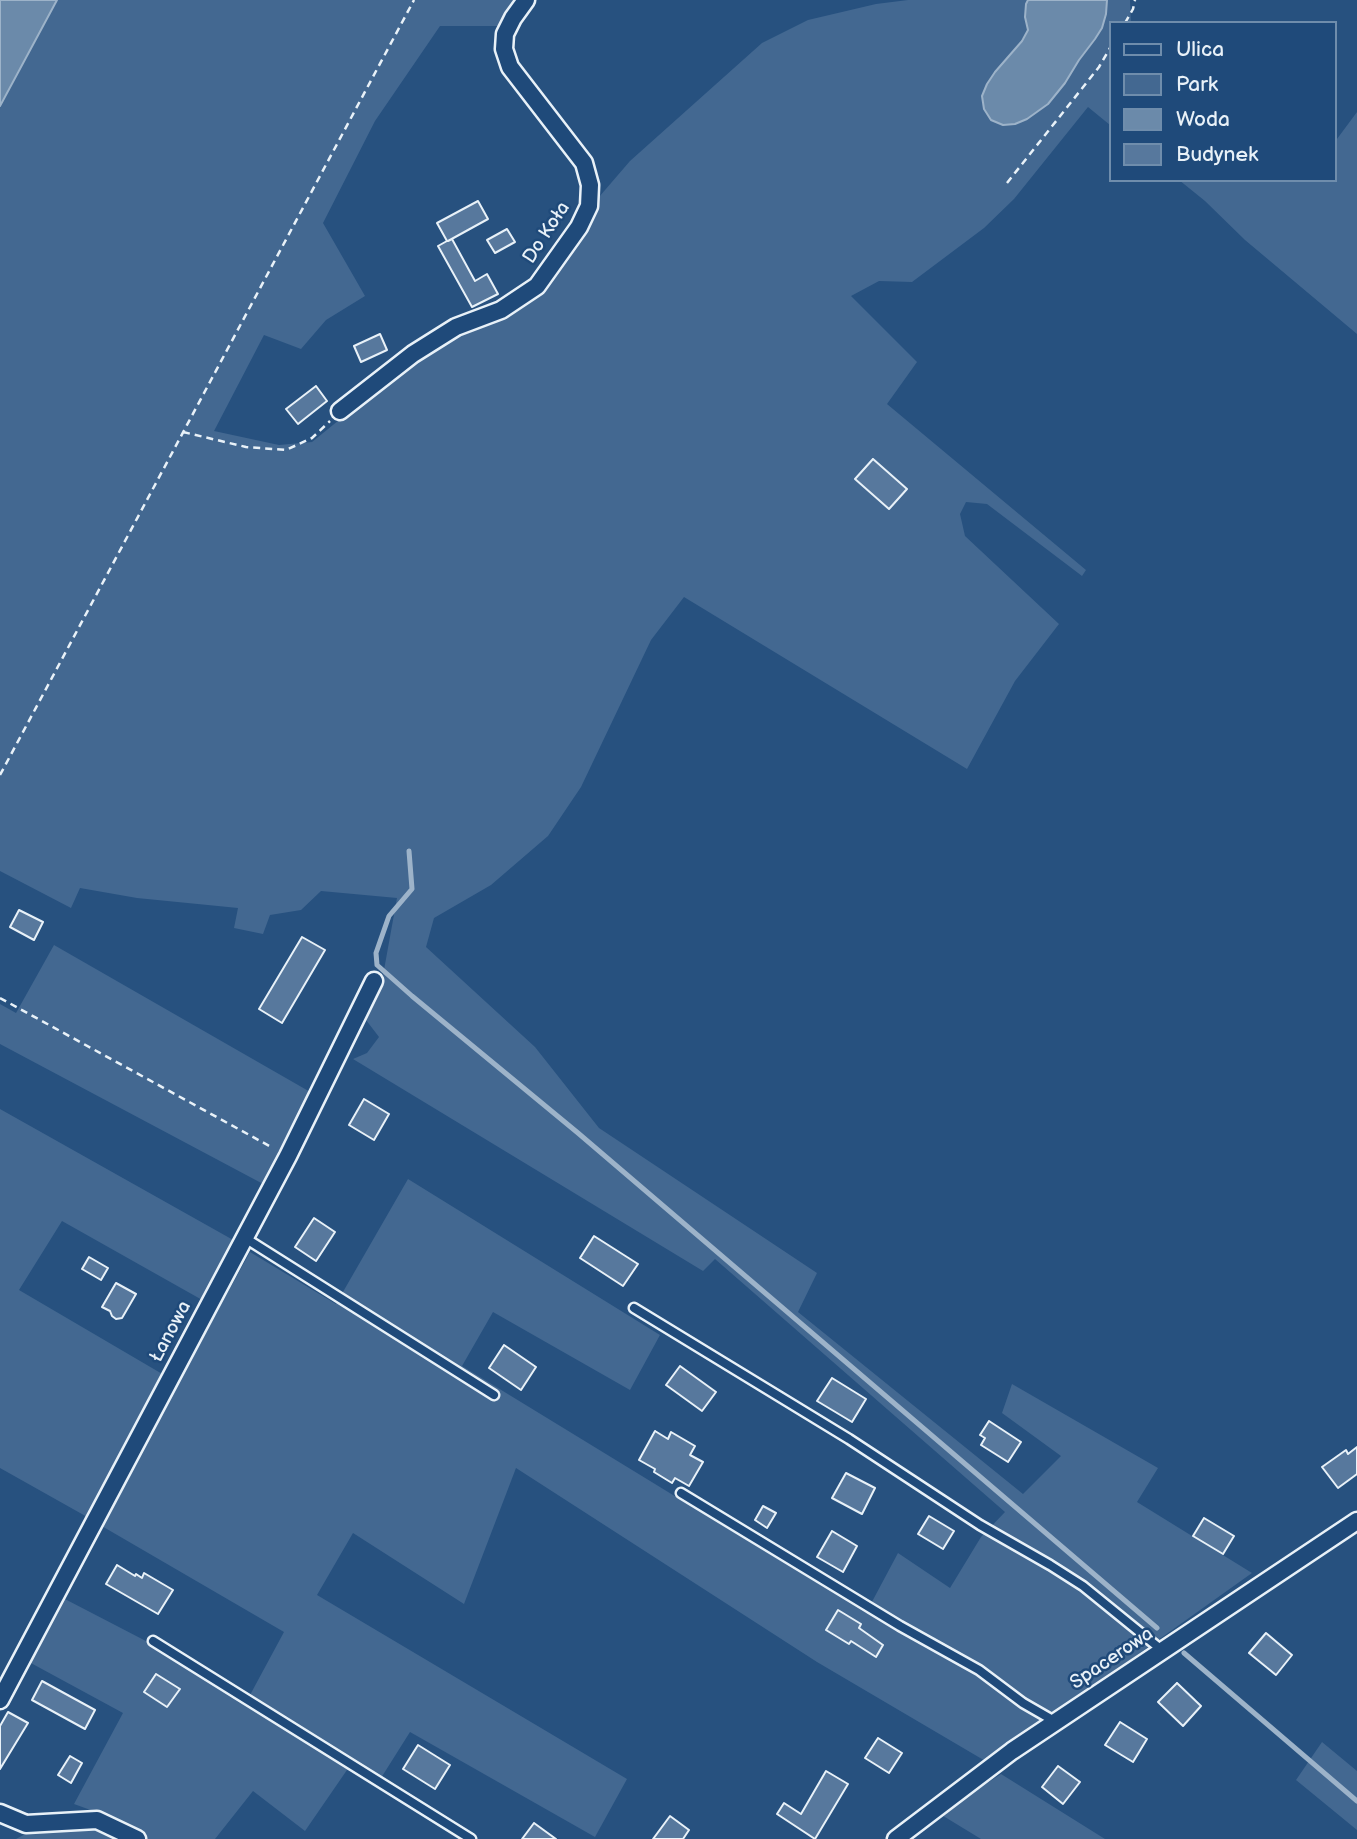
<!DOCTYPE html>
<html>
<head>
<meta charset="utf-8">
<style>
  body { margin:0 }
  #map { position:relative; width:1357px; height:1839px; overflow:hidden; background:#27517f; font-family:"Balsamiq Sans",sans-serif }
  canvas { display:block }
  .legend { position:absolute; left:1109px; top:21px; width:228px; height:161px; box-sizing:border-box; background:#1f4a7a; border:2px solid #6f8dac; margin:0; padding:9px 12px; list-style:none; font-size:21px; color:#e8f1f8 }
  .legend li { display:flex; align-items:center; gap:14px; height:35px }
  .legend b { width:35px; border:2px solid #6f8dac }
</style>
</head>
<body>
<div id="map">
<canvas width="1357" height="1839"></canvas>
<ul class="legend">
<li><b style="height:9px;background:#1f4a7a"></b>Ulica</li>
<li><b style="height:19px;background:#436891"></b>Park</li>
<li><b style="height:19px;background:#6b8aaa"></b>Woda</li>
<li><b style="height:19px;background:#57789d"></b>Budynek</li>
</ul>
</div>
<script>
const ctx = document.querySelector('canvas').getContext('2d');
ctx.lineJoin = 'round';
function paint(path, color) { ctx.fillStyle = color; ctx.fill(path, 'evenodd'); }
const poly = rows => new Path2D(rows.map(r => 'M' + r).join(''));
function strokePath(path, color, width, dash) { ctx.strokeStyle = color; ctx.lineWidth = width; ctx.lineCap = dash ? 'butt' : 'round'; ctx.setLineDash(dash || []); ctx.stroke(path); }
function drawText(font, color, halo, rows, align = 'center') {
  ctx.font = font + ' "Balsamiq Sans",sans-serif'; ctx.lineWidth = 5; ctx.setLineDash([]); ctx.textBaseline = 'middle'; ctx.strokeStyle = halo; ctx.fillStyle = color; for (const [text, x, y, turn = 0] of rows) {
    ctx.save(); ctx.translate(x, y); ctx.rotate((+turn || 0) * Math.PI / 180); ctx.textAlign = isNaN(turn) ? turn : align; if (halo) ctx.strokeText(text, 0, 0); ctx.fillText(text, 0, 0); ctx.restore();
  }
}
paint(poly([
  [57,0,516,0,499,26,440,26,375,121,323,223,365,296,326,320,301,349,264,335,214,431,279,445,312,442,408,364,458,335,500,318,534,299,584,233,599,197,630,161,762,43,808,20,876,4,908,0,1028,0,1026,4,1025,17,1029,30,987,84,1079,60,1095,39,1106,14,1107,0,1130,0,1131,23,1110,23,1110,125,1088,107,1014,199,984,228,912,282,879,281,851,296,917,362,887,404,1086,570,1082,576,987,504,966,502,960,514,965,536,1059,624,1015,681,967,769,684,597,651,640,581,787,548,836,491,885,434,918,426,947,535,1047,599,1128,817,1273,798,1312,1023,1494,1061,1456,1002,1413,1012,1384,1158,1468,1137,1502,1252,1573,987,1762,817,1662,516,1468,464,1604,353,1533,317,1595,627,1779,595,1837,410,1732,381,1778,347,1770,305,1831,253,1791,215,1839,143,1839,118,1820,74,1804,123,1713,29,1662,61,1597,250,1695,284,1632,100,1525,250,1252,336,1304,408,1179,660,1335,630,1390,493,1312,462,1366,866,1613,898,1553,950,1588,981,1537,1005,1512,715,1259,703,1271,353,1059,367,1053,379,1037,366,1020,382,981,397,898,321,891,301,910,270,915,263,934,234,928,238,908,137,898,80,888,71,908,0,871,0,106],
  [1357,112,1357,334,1245,240,1205,201,1179,180,1334,180,1334,143],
  [54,945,312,1093,265,1185,0,1044,0,1004,16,1013],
  [0,1109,235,1241,204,1301,62,1221,19,1290,164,1375,89,1518,0,1468],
  [1322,1742,1357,1771,1357,1830,1296,1780],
  [1001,1774,1105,1839,981,1839,940,1814],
  [99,1825,130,1839,16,1839,29,1832,72,1830]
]), '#436891');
const water = poly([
  [0,0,57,0,0,106,0,0],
  [1028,0,1107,0,1106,14,1102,28,1095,39,1079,60,1065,83,1048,104,1027,119,1015,124,1003,125,991,120,984,109,982,96,987,84,995,72,1022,41,1028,30,1025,17,1026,4,1028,0]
]);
paint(water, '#6b8aaa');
strokePath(water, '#9db3c9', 2);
strokePath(poly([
  [409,851,412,889,389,916,376,953,377,965,412,996,578,1133,1157,1628],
  [1184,1653,1357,1801]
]), '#9db3c9', 5);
const building = poly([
  [478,201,488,219,448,241,452,239,475,281,487,274,498,294,472,307,438,246,447,241,437,223,478,201],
  [507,229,515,242,495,253,487,240,507,229],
  [380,334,387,350,361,362,354,346,380,334],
  [316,386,327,401,298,424,286,409,316,386],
  [873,459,907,489,889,509,855,479,873,459],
  [19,910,43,922,34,940,10,927,19,910],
  [302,937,325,950,282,1023,259,1009,302,937],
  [364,1099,389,1114,374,1140,349,1125,364,1099],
  [314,1218,335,1232,316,1261,295,1247,314,1218],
  [594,1236,638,1264,623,1286,580,1258,594,1236],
  [89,1257,108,1268,101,1280,82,1269,89,1257],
  [116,1283,136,1294,122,1318,116,1319,112,1316,110,1311,102,1307,116,1283],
  [504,1345,536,1367,521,1390,489,1368,504,1345],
  [680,1366,716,1392,702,1411,666,1385,680,1366],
  [832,1378,866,1399,852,1422,817,1401,832,1378],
  [989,1421,1021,1442,1008,1462,981,1445,985,1438,980,1435,989,1421],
  [655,1431,668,1439,671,1432,695,1446,690,1455,703,1462,689,1486,675,1478,672,1483,654,1472,655,1469,639,1460,655,1431],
  [1357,1447,1357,1474,1338,1488,1322,1467,1346,1450,1348,1454,1357,1447],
  [846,1473,875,1488,862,1514,832,1498,846,1473],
  [763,1506,776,1513,767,1528,755,1520,763,1506],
  [929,1516,954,1531,943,1549,918,1534,929,1516],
  [1204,1518,1234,1536,1223,1554,1193,1536,1204,1518],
  [832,1531,857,1546,843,1572,817,1557,832,1531],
  [117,1565,135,1576,136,1574,142,1578,144,1573,173,1590,158,1614,106,1584,117,1565],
  [838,1610,861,1624,859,1628,883,1645,876,1657,851,1641,849,1644,826,1630,838,1610],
  [1266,1633,1292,1655,1276,1675,1249,1653,1266,1633],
  [156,1674,180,1689,167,1707,144,1692,156,1674],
  [42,1681,95,1710,85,1729,32,1700,42,1681],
  [1177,1683,1201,1706,1183,1726,1158,1702,1177,1683],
  [8,1712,28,1723,0,1769,0,1726,8,1712],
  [1120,1722,1147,1739,1133,1762,1105,1745,1120,1722],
  [878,1738,902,1753,889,1773,865,1758,878,1738],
  [418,1745,450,1765,435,1789,403,1769,418,1745],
  [70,1756,82,1763,71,1783,58,1775,70,1756],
  [1058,1766,1080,1782,1063,1804,1042,1787,1058,1766],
  [826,1771,848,1784,815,1839,777,1814,784,1803,801,1814,826,1771],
  [670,1816,689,1830,683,1839,653,1839,670,1816],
  [534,1823,556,1839,522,1839,534,1823]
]);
paint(building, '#57789d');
strokePath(building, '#e8f1f8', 2);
const service = poly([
  [245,1238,494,1395],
  [634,1308,849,1439,980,1525,1050,1565,1083,1586,1163,1651],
  [681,1493,900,1626,979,1670,1023,1703,1056,1722],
  [153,1641,471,1839]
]);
const minor = poly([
  [340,411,413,354,456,327,501,310,537,286,579,227,589,206,590,185,584,163,510,67,504,49,505,34,513,18,526,0],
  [0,1700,288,1156,374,981],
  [0,1813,26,1824,97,1820,137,1839],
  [896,1839,1012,1751,1357,1521]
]);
strokePath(service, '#e8f1f8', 13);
strokePath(minor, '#e8f1f8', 21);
strokePath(poly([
  [1125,23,1133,9,1135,0],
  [1007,183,1099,67,1110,48],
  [183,432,246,447,286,450,312,438,330,421],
  [0,775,414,0],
  [0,998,273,1148]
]), '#e8f1f8', 2.5, [7, 5]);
strokePath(service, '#1f4a7a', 8);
strokePath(minor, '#1f4a7a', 16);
drawText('19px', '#e8f1f8', '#1f4a7a', [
  ["Do Koła",547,233,-57],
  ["Łanowa",171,1332,-62],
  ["Spacerowa",1112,1659,-34]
]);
</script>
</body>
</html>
